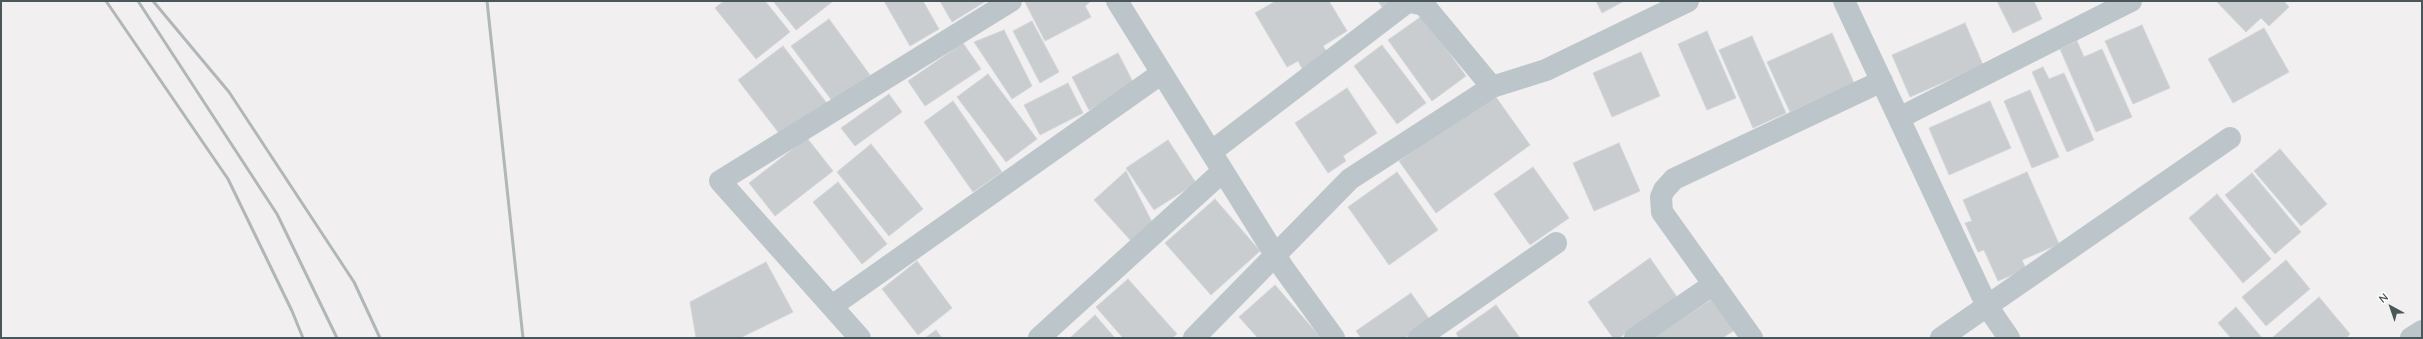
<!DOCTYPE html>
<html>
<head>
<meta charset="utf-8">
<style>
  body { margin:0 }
  #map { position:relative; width:2423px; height:339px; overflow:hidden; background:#f1efef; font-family:Quicksand,sans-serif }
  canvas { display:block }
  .frame { position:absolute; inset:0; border:2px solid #49565a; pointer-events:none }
  .north { position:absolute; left:2371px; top:287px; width:40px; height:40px; -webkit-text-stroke:3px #fff; paint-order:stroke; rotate:320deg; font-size:11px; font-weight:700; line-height:16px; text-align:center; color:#49565a }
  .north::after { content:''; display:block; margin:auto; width:14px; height:18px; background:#49565a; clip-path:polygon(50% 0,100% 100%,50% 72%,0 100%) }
</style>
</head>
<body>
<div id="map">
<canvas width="2423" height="339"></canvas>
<div class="frame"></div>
<div class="north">N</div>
</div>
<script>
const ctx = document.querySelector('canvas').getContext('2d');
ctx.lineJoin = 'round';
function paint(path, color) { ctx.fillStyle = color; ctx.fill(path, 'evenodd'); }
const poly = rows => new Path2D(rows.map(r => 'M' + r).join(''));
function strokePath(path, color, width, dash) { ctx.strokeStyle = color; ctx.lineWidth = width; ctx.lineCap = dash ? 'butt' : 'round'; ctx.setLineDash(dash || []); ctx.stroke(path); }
const building = poly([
  [724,1,765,1,790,32,756,59,715,8,724,1],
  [773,1,830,1,832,2,796,30,773,1],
  [884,1,923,1,939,29,910,46,884,1],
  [940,1,986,1,952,22,940,1],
  [1027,1,1091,1,1085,6,1091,17,1045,41,1025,2,1027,1],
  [1276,1,1329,1,1347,31,1323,46,1329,55,1303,70,1298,61,1287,67,1255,13,1276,1],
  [1378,1,1399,1,1384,10,1378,1],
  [1596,1,1624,1,1602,13,1596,1],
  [1997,1,2034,1,2042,19,2013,33,1997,1],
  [2216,1,2284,1,2289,7,2269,26,2261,18,2246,32,2216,1],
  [1422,16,1466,76,1432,101,1388,40,1422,16],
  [829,19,870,75,833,102,791,46,829,19],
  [1032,21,1059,72,1040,83,1013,31,1032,21],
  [1965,23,1983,65,1910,97,1892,55,1965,23],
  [2142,25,2170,88,2133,104,2105,41,2142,25],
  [2264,28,2289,72,2233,103,2208,59,2264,28],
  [1004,30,1032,86,1012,99,974,42,1004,30],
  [1707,31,1736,98,1707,110,1678,44,1707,31],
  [1832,33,1854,83,1790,112,1767,62,1832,33],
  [1752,36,1786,113,1753,128,1719,50,1752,36],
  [2077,41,2084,57,2102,49,2132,117,2096,132,2060,49,2077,41],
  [963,43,981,69,925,106,908,81,963,43],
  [1382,45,1426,103,1397,124,1354,66,1382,45],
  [783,46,829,106,785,141,738,80,783,46],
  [1641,52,1660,96,1612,117,1593,73,1641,52],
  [1118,53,1135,86,1089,110,1072,77,1118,53],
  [2043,67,2049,79,2064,73,2094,140,2067,152,2032,72,2043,67],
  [988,74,1037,139,1006,162,957,97,988,74],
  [1068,83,1083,113,1040,135,1024,105,1068,83],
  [1347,88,1377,133,1343,156,1346,161,1328,173,1295,123,1347,88],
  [2030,90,2059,157,2032,168,2004,101,2030,90],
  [1493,93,1530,145,1436,213,1399,161,1493,93],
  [889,94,902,112,855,146,841,128,889,94],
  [953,101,1002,172,973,192,924,122,953,101],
  [1990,101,2011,148,1949,175,1929,128,1990,101],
  [807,138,833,171,775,216,749,183,807,138],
  [1168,140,1196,183,1154,210,1126,168,1168,140],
  [1619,143,1640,191,1594,211,1573,163,1619,143],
  [871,144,923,209,889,236,837,172,871,144],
  [2280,149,2327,204,2301,226,2254,171,2280,149],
  [1533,167,1569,218,1530,245,1494,194,1533,167],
  [1126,171,1153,224,1132,242,1094,200,1126,171],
  [1397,172,1438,230,1389,265,1348,207,1397,172],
  [2027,172,2059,244,2022,260,2026,269,1998,281,1984,250,1978,252,1965,223,1972,221,1963,200,2027,172],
  [2252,173,2301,232,2275,254,2225,195,2252,173],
  [838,182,887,244,862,264,813,202,838,182],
  [2217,194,2271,259,2243,283,2189,218,2217,194],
  [1215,199,1260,251,1211,295,1165,243,1215,199],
  [1650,258,1677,297,1619,338,1613,338,1588,302,1650,258],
  [2286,260,2310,289,2266,326,2242,297,2286,260],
  [917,261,952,308,918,335,882,289,917,261],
  [766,262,793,312,740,338,696,338,690,302,766,262],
  [1128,279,1177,334,1172,338,1123,338,1096,307,1128,279],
  [1275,285,1321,338,1258,338,1239,317,1275,285],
  [1411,293,1430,320,1405,338,1361,338,1356,331,1411,293],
  [2319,297,2350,334,2346,338,2272,338,2319,297],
  [1714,298,1735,330,1722,338,1653,338,1714,298],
  [1496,305,1520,338,1459,338,1456,333,1496,305],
  [2236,307,2262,338,2231,338,2218,323,2236,307],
  [1095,315,1115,338,1070,338,1095,315],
  [936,330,942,338,925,338,936,330]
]);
paint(building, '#c9cdd0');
strokePath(building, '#d3d6d9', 1);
strokePath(poly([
  [1117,1,1284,269,1334,338],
  [1844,1,1987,306,1941,338],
  [1899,118,2131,1],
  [1211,152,1406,3,1411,2,1424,5,1492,87],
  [832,306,1162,73],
  [860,338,720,181,1011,1],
  [1039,338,1223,171],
  [1194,338,1350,179,1492,87,1546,70,1688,1],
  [1419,338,1556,243],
  [1635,338,1714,284],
  [1752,338,1662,212,1661,197,1664,190,1674,179,1882,81],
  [2009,338,1987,306,2230,138],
  [2411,338,2422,331]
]), '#bcc6ca', 22);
strokePath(poly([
  [106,1,228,179,292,311,303,338],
  [138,1,277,214,337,338],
  [153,1,229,92,354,282,380,338],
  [487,1,523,338]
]), '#b1b6b8', 3);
</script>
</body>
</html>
